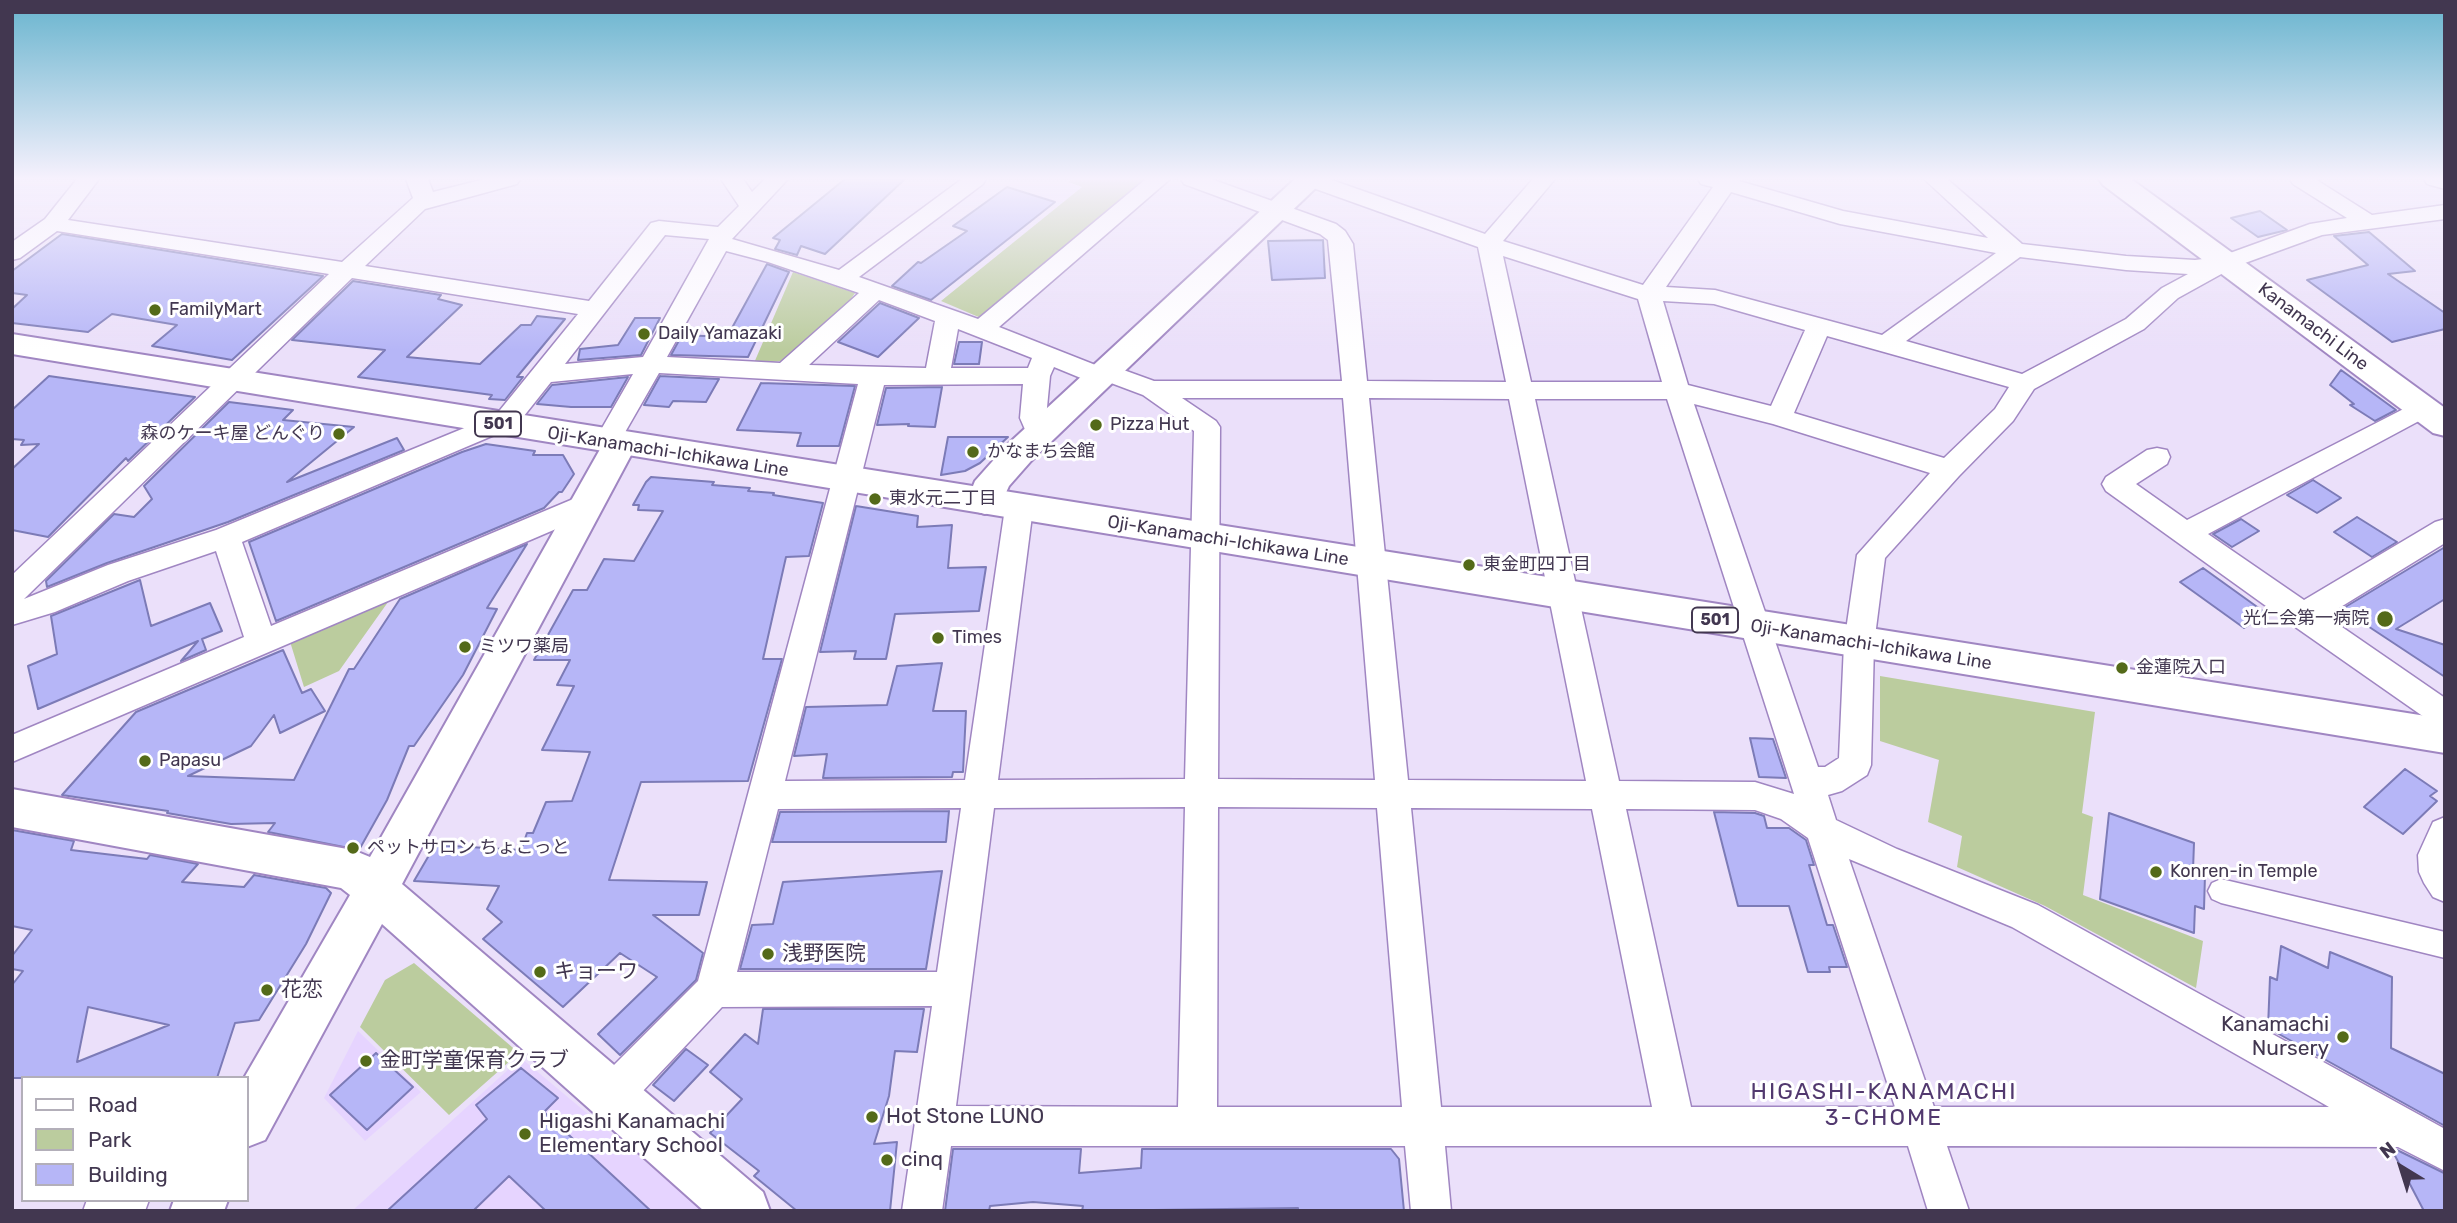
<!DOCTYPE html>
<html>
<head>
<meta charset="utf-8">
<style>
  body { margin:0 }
  #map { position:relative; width:2457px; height:1223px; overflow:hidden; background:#ebe0fa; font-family:Rubik,sans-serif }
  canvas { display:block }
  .frame { position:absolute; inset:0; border:14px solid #423750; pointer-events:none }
  .legend { position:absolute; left:21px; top:1076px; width:228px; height:126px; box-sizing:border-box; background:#fff; border:2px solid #b3afb9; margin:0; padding:9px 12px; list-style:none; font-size:21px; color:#423750 }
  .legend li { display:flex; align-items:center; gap:14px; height:35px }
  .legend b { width:35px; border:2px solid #b3afb9 }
  .north { position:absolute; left:2366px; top:1132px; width:70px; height:70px; -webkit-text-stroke:5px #fff; paint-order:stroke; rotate:322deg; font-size:19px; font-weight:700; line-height:28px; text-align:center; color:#423750 }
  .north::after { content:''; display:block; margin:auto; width:24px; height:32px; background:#423750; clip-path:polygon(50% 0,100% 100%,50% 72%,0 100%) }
</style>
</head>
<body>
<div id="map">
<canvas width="2457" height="1223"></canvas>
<div class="frame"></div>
<ul class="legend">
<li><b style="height:9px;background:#fff"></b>Road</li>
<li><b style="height:19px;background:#bbcc9e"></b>Park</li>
<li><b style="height:19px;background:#b6b6f7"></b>Building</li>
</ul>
<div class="north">N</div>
</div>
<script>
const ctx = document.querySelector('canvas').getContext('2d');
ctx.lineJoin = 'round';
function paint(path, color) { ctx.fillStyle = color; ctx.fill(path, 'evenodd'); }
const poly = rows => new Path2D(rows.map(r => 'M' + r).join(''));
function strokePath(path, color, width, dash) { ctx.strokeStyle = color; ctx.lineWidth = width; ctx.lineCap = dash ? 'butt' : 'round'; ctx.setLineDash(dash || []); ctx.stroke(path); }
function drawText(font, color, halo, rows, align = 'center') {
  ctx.font = font + ' Rubik,"Noto Sans JP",sans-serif'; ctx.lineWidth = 6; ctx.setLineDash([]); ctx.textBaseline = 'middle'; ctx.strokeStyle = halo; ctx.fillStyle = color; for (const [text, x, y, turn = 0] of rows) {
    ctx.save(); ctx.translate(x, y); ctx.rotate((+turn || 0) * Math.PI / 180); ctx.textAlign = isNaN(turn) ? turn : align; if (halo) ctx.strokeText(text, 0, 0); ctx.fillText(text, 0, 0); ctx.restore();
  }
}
paint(poly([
  [358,1031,421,1092,365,1141,324,1098],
  [521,1058,704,1211,352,1211]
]), '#e6d4ff');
paint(poly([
  [1072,179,1148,179,981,318,941,301,1082,187,1068,182],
  [793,272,855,293,843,311,783,361,754,363],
  [398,588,339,671,304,687,288,635],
  [1880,676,2095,712,2082,813,2093,817,2083,895,2203,941,2196,988,2045,906,1957,867,1962,836,1928,822,1939,760,1880,741],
  [414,963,519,1053,449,1115,360,1027,385,980]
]), '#bbcc9e');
const building = poly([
  [845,179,905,179,825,254,801,246,797,255,775,249,780,240,773,238,845,179],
  [1007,187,1055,202,931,300,892,286,918,262,921,263,967,231,953,226,1007,187],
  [2260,211,2287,230,2258,237,2231,218,2260,211],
  [2369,232,2415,271,2388,274,2445,313,2445,329,2392,342,2307,280,2368,265,2334,236,2369,232],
  [62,234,323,276,232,360,152,346,177,325,112,314,88,332,12,323,12,309,27,295,12,293,12,271,62,234],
  [1323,240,1325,278,1272,280,1268,241,1323,240],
  [767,264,789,272,748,357,671,355,682,335,727,337,767,264],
  [353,281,441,295,438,299,462,305,407,357,480,364,521,325,531,325,537,316,565,319,517,377,523,377,505,400,489,399,492,395,358,377,385,350,292,340,353,281],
  [880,303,919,318,878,357,838,342,880,303],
  [635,318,660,318,641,355,578,360,580,349,618,345,635,318],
  [959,342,982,342,979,364,954,364,959,342],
  [2341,370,2396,410,2375,421,2350,405,2354,404,2330,385,2341,370],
  [49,376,195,397,128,461,126,458,48,537,12,530,12,469,39,444,21,445,24,440,12,439,12,410,49,376],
  [660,376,719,379,706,402,673,401,669,407,644,405,660,376],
  [628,377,611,407,571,407,537,404,552,385,628,377],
  [761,383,855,386,839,446,797,446,801,433,737,430,761,383],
  [942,387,935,427,908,426,909,424,877,425,886,388,942,387],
  [229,402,293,410,283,420,354,427,287,482,397,438,404,450,228,522,107,563,47,587,46,581,114,514,134,517,152,499,144,486,229,402],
  [948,437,1008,437,980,463,965,471,941,475,948,437],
  [486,444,535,451,533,455,563,455,574,474,562,492,559,492,544,508,276,621,249,542,462,452,486,444],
  [651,477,714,482,712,485,750,488,748,491,774,493,773,495,823,503,809,556,786,557,763,659,782,659,748,781,641,782,609,880,707,882,699,915,653,915,703,953,696,980,620,1055,598,1034,657,977,620,953,563,1007,483,939,502,922,487,909,499,886,414,881,435,845,521,850,527,833,533,833,546,802,572,801,590,752,542,750,574,686,557,685,570,660,534,660,573,590,587,590,604,559,634,561,663,511,638,510,639,505,633,505,646,482,651,477],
  [2313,480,2341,498,2317,513,2287,495,2313,480],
  [856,506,918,516,917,527,952,525,948,568,986,567,979,611,895,614,886,659,854,659,856,651,820,652,856,506],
  [2357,517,2397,542,2372,557,2334,532,2357,517],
  [2241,519,2259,531,2232,547,2213,534,2241,519],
  [527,544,487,608,497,609,463,675,414,746,409,746,387,800,359,850,268,832,275,823,231,824,167,813,168,811,62,795,136,712,283,650,302,693,311,689,325,711,280,733,274,715,251,746,188,776,294,780,349,669,354,669,400,599,527,544],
  [2445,547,2445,599,2396,629,2445,645,2445,677,2342,609,2445,547],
  [2203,568,2267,614,2244,628,2180,582,2203,568],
  [140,580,151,626,210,603,222,631,202,639,206,650,181,661,198,641,38,709,28,666,57,654,51,616,140,580],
  [942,663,933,711,966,711,963,772,953,772,952,777,823,778,827,754,794,756,806,707,887,705,897,666,942,663],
  [1750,738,1773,739,1786,778,1759,777,1750,738],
  [2405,769,2437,791,2430,796,2437,801,2403,834,2364,807,2405,769],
  [949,811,946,842,772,842,780,812,949,811],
  [1714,812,1755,813,1764,816,1767,828,1789,828,1806,840,1814,865,1809,865,1827,925,1833,925,1847,967,1829,967,1830,972,1808,972,1789,906,1738,906,1714,812],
  [2109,813,2194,843,2193,870,2205,875,2204,909,2195,906,2194,933,2100,899,2109,813],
  [12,830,74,841,71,850,147,859,150,855,198,864,182,882,244,887,254,875,326,888,331,893,306,944,259,1020,235,1023,217,1078,12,1078,12,985,23,971,12,969,12,956,32,930,12,926,12,830],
  [88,1007,169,1025,77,1062,88,1007],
  [942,871,926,969,740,969,752,925,773,924,783,882,942,871],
  [2281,946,2328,968,2330,952,2392,977,2391,1048,2445,1074,2445,1126,2268,1028,2270,977,2277,980,2281,946],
  [763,1009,924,1009,917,1052,895,1051,889,1096,874,1144,897,1142,890,1211,797,1211,754,1176,759,1171,710,1133,742,1099,710,1072,745,1034,758,1044,763,1009],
  [686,1049,708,1065,674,1101,653,1085,686,1049],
  [376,1053,413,1087,367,1130,330,1095,376,1053],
  [521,1068,558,1098,544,1112,651,1211,546,1211,509,1176,473,1211,387,1211,487,1119,476,1105,521,1068],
  [953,1149,1081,1149,1079,1173,1141,1168,1142,1149,1391,1149,1399,1159,1404,1211,1298,1211,1298,1208,1082,1211,1083,1206,1033,1202,990,1206,989,1211,945,1211,953,1149],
  [2392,1150,2397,1150,2444,1173,2445,1211,2424,1211,2392,1150]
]);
paint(building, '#b6b6f7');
strokePath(building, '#7c7bb7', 2);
const pedestrian = poly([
  [2221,879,2445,932,2445,958,2221,903,2212,899,2208,891,2212,883,2221,879]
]);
const minor = poly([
  [77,179,99,179,68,220,342,262,413,198,406,179,428,179,433,192,485,179,520,179,517,184,425,209,365,266,589,301,651,223,659,221,718,227,739,206,721,179,743,179,752,192,765,179,788,179,732,239,839,270,962,179,986,179,983,184,859,277,978,319,1146,179,1170,179,999,327,1098,366,1107,364,1154,381,1342,381,1328,240,1320,234,1184,184,1181,179,1211,179,1336,224,1345,231,1353,244,1367,381,1506,382,1478,247,1302,184,1299,179,1329,179,1485,234,1533,179,1555,179,1503,241,1643,285,1713,187,1701,184,1698,179,1740,179,1739,181,1843,211,1988,238,1924,179,1947,179,2022,244,2126,256,2195,260,2219,257,2310,224,2347,218,2293,184,2290,179,2315,179,2372,215,2445,205,2445,219,2322,235,2234,267,2178,298,2144,329,2034,389,2013,421,1959,476,1885,558,1874,644,1871,765,1867,775,1842,791,1828,795,1836,820,1897,849,2038,905,2445,1129,2445,1171,2398,1147,1947,1146,1969,1211,1928,1211,1908,1146,1445,1146,1451,1211,1411,1211,1405,1146,951,1146,942,1211,902,1211,932,1006,722,1007,626,1109,612,1114,598,1109,593,1095,598,1081,698,981,858,384,659,373,616,448,607,451,598,448,594,442,633,374,551,382,512,431,499,433,242,542,271,626,578,497,588,494,598,497,602,504,598,511,12,762,12,735,244,637,216,551,128,581,55,612,12,625,12,575,329,274,57,231,20,258,12,260,12,242,45,219,77,179],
  [1731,192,1840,224,1996,253,1882,335,1715,290,1666,287,1731,192],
  [665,235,709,239,643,357,565,364,665,235],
  [726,251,768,262,859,293,780,363,667,357,726,251],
  [1503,256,1638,299,1662,382,1531,382,1503,256],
  [2020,257,2126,270,2188,274,2162,288,2126,319,2022,374,1906,341,2020,257],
  [352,278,578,314,496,415,216,530,108,565,24,599,352,278],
  [879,300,935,321,926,368,809,365,879,300],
  [1663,301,1714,304,1805,330,1771,406,1688,385,1663,301],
  [958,329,1032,358,1028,368,951,368,958,329],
  [1827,336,1877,350,2009,387,1995,409,1944,458,1794,413,1827,336],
  [1054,367,1093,383,1102,385,1111,383,1143,395,1194,431,1185,779,998,780,1033,508,1029,501,1019,498,1009,501,1005,508,965,780,785,781,884,385,1023,384,1020,418,1030,441,1039,444,1048,441,1052,435,1046,418,1050,376,1054,367],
  [1182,398,1343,398,1375,780,1218,779,1220,427,1216,421,1182,398],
  [1369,398,1509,399,1586,781,1408,780,1369,398],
  [1535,399,1667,399,1794,794,1755,782,1619,781,1535,399],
  [1694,404,1773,424,1930,473,1857,555,1844,644,1839,758,1825,767,1818,767,1694,404],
  [1185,807,1178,1107,956,1106,994,808,1185,807],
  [1218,807,1377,808,1402,1107,1217,1107,1218,807],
  [961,808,937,972,737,972,778,809,961,808],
  [1411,808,1592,809,1652,1107,1441,1107,1411,808],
  [1626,809,1755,810,1781,819,1808,838,1895,1107,1691,1107,1626,809],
  [1849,859,2012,927,2329,1107,1934,1107,1849,859],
  [2424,179,2445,179,2445,189,2427,184,2424,179],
  [2423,399,2432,402,2436,408,2432,414,2208,534,2304,600,2435,522,2445,519,2445,543,2326,616,2445,698,2445,728,2434,724,2291,624,2106,491,2102,484,2106,477,2147,450,2157,448,2167,450,2170,457,2167,464,2136,484,2187,520,2423,399],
  [2445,817,2445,902,2433,897,2424,883,2419,872,2418,855,2433,822,2445,817],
  [87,1200,149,1200,145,1211,83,1211,87,1200]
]);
const tertiary = poly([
  [1295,179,1325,179,1031,461,1009,486,998,510,985,514,972,510,967,501,975,481,1007,445,1295,179],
  [620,432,632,436,637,444,402,884,763,1192,770,1211,704,1211,382,924,265,1140,247,1147,247,1078,244,1078,350,895,341,888,12,827,12,789,353,850,370,857,603,444,608,436,620,432],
  [174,1200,228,1200,224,1211,170,1211,174,1200]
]);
const secondary = poly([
  [2099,179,2131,179,2445,408,2445,436,2433,433,2103,185,2099,179]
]);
const primary = poly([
  [12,334,2445,719,2445,753,12,354,12,334]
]);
strokePath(pedestrian, '#a086c2', 3);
strokePath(minor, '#a086c2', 3);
strokePath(tertiary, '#a086c2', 4);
strokePath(secondary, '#a086c2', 4);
strokePath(primary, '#a086c2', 4);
paint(pedestrian, '#fff');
paint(minor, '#fff');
paint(tertiary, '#fff');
paint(secondary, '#fff');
paint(primary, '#fff');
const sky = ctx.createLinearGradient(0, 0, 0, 350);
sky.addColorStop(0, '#68b4ce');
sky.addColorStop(0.51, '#f6f1fd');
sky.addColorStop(1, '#f6f1fd00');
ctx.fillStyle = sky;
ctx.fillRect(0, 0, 2457, 350);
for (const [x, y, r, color] of [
  [155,310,7,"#546a19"],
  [644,334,7,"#546a19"],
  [1096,425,7,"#546a19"],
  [339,434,7,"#546a19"],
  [973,452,7,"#546a19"],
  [875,499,7,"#546a19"],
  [1469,565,7,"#546a19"],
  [2385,619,9,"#546a19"],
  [938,638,7,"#546a19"],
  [465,647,7,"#546a19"],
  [2122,668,7,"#546a19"],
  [145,761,7,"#546a19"],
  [353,848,7,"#546a19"],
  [2156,872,7,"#546a19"],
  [768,954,7,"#546a19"],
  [540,972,7,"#546a19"],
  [267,990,7,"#546a19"],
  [2343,1037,7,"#546a19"],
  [366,1061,7,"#546a19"],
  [872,1117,7,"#546a19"],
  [525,1134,7,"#546a19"],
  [887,1160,7,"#546a19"]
]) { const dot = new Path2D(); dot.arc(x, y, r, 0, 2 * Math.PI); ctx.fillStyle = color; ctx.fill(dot); strokePath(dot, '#fff', 2.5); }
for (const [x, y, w] of [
  [498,424,46],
  [1715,620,46]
]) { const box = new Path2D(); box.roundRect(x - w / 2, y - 12.5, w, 25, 5); ctx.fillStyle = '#fff'; ctx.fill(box); strokePath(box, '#423750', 2); }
drawText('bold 16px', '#423750', null, [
  ["501",498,424],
  ["501",1715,620]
]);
drawText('18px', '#423750', '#fff', [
  ["FamilyMart",169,310],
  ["Daily Yamazaki",658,334],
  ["Pizza Hut",1110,425],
  ["森のケーキ屋 どんぐり",325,434,"right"],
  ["かなまち会館",987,452],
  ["東水元二丁目",889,499],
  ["東金町四丁目",1483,565],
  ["光仁会第一病院",2369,619,"right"],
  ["Times",952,638],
  ["ミツワ薬局",479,647],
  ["金蓮院入口",2136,668],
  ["Papasu",159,761],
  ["ペットサロン ちょこっと",367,848],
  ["Konren-in Temple",2170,872]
], 'left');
drawText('18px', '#423750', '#fff', [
  ["Kanamachi Line",2313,327,37],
  ["Oji-Kanamachi-Ichikawa Line",668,452,9],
  ["Oji-Kanamachi-Ichikawa Line",1228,541,9],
  ["Oji-Kanamachi-Ichikawa Line",1871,645,9]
]);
drawText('21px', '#423750', '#fff', [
  ["浅野医院",782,954],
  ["キョーワ",554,972],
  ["花恋",281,990],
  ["Kanamachi",2329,1025,"right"],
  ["Nursery",2329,1049,"right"],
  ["金町学童保育クラブ",380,1061],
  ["Hot Stone LUNO",886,1117],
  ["Higashi Kanamachi",539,1122],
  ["Elementary School",539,1146],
  ["cinq",901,1160]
], 'left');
ctx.letterSpacing = '2px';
drawText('23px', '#52396f', '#fff', [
  ["HIGASHI-KANAMACHI",1884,1092],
  ["3-CHOME",1884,1118]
]);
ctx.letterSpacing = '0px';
</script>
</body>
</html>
